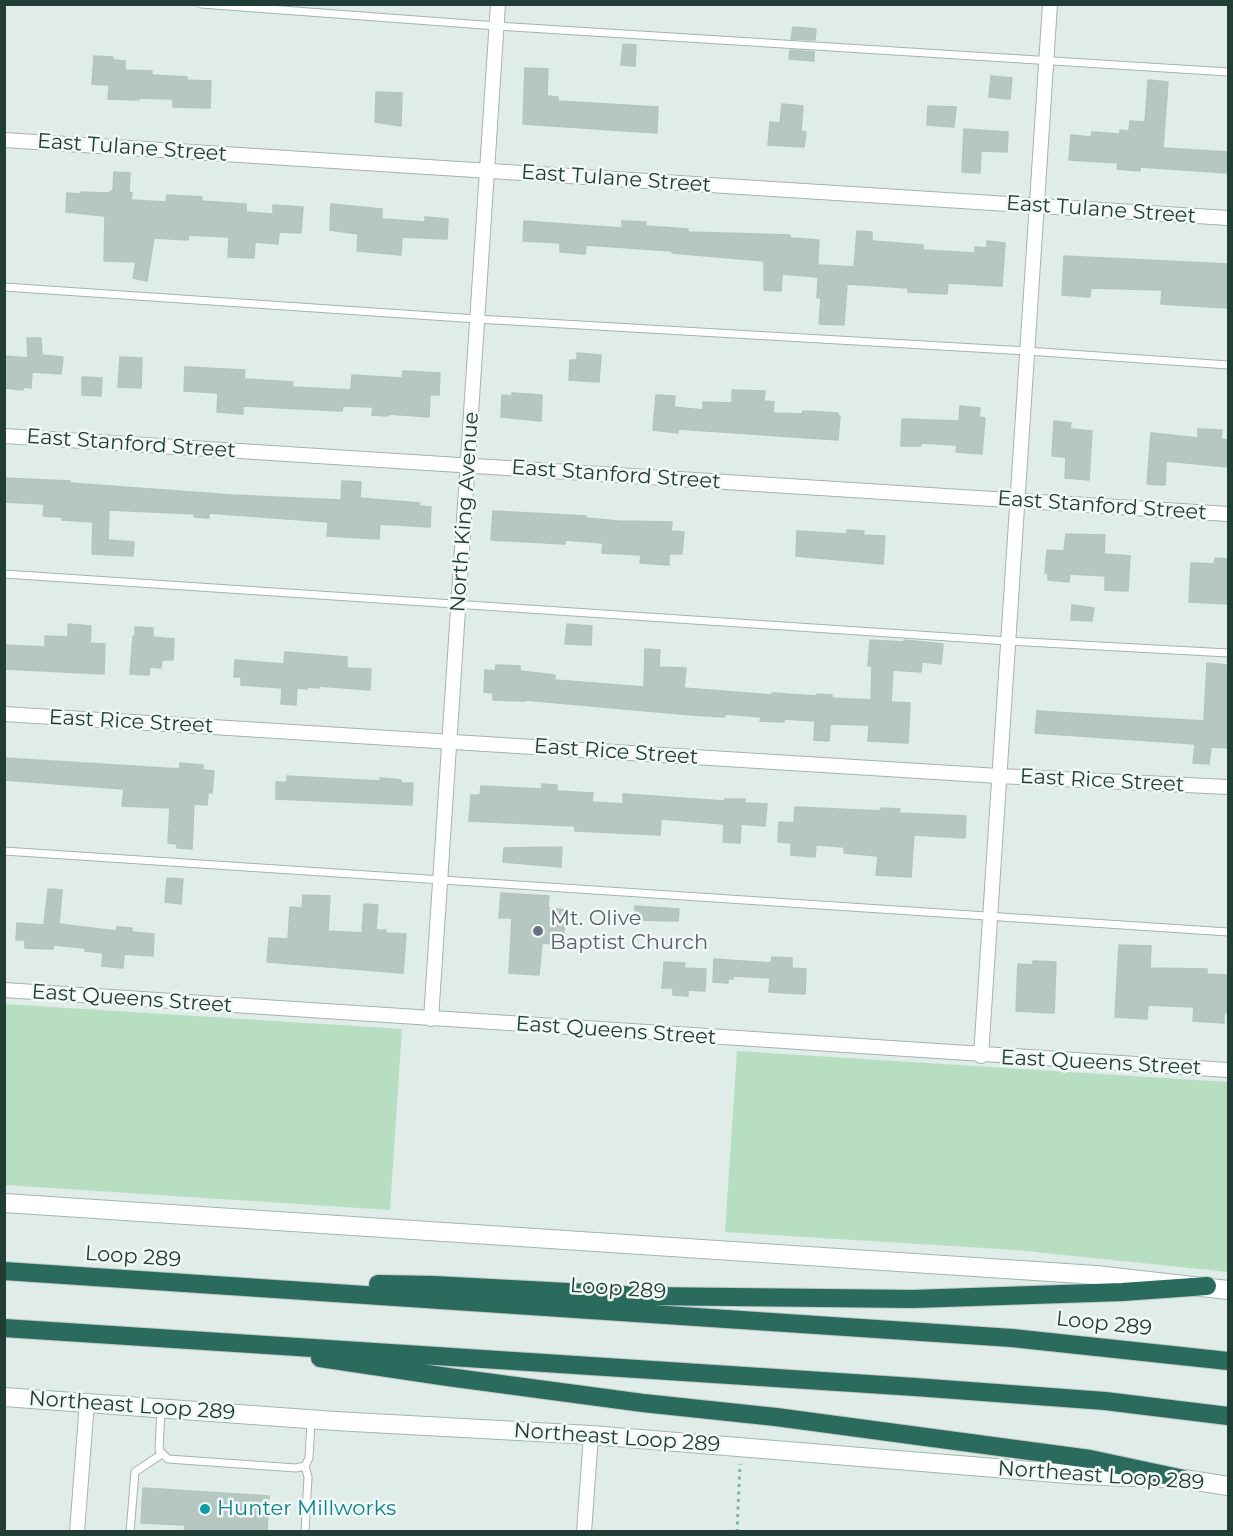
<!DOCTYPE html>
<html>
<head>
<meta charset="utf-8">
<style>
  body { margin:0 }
  #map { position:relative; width:1233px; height:1536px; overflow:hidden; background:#e0ece7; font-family:Montserrat,sans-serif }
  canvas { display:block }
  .frame { position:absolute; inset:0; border:6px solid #203d36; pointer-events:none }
</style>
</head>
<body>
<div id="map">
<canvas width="1233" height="1536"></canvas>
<div class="frame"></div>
</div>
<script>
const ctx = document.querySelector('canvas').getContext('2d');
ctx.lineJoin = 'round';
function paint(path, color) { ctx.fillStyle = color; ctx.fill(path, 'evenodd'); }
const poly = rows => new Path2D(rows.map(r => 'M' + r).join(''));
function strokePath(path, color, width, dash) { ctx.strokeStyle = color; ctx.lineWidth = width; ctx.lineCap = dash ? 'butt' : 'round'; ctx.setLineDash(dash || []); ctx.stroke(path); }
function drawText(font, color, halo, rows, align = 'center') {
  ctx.font = font + ' Montserrat,sans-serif'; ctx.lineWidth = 5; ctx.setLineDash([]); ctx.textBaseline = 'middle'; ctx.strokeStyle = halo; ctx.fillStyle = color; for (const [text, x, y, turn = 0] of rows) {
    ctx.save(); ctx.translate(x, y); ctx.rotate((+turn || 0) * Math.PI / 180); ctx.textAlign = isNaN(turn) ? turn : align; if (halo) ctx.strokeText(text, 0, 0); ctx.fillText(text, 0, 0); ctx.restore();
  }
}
paint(poly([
  [4,1004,402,1029,390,1210,5,1185],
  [737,1051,1228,1082,1228,1272,1016,1250,725,1232]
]), '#b8dec2');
const building = poly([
  [793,27,816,29,815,40,791,39,793,27],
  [623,44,636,45,635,66,621,65,623,44],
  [790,50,814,52,814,61,789,59,790,50],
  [94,56,113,57,113,60,125,61,125,70,152,71,152,75,187,77,187,80,211,81,210,108,173,107,173,99,139,98,139,100,108,99,109,85,92,84,94,56],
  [525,68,548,69,547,96,558,97,558,101,658,107,657,133,523,124,525,68],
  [991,76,1012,78,1010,99,989,97,991,76],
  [1148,80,1168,82,1163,148,1228,152,1228,173,1140,167,1140,171,1117,169,1118,163,1069,160,1071,135,1091,137,1092,132,1120,134,1120,130,1129,131,1130,121,1145,122,1148,80],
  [376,92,402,93,401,126,375,122,376,92],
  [782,104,803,106,801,131,806,132,804,147,768,145,770,122,780,123,782,104],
  [928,106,956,107,954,127,927,125,928,106],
  [964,129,1008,132,1007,152,981,151,980,173,962,172,964,129],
  [114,172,130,173,129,192,132,193,131,200,166,202,167,195,202,197,201,201,246,204,246,212,273,214,273,205,303,207,301,233,279,232,278,244,255,242,254,258,228,257,229,237,189,235,188,240,154,238,147,281,133,278,136,262,104,261,105,216,66,212,67,193,80,194,81,192,110,193,110,191,113,191,114,172],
  [331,204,382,209,382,219,425,222,425,217,448,219,447,239,402,237,401,255,357,251,358,234,330,230,331,204],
  [524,221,622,228,622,221,646,222,646,226,688,229,688,232,790,235,790,238,819,240,817,277,782,274,781,291,764,290,764,261,672,253,672,251,586,245,585,254,560,252,560,243,523,241,524,221],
  [857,231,872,232,872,241,923,245,923,250,975,253,975,247,987,248,987,241,1005,243,1002,286,948,283,947,294,908,292,908,288,847,284,844,325,819,324,821,298,817,298,819,265,854,267,857,231],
  [1064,256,1228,264,1228,308,1161,304,1162,290,1091,288,1090,297,1062,295,1064,256],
  [27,338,41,338,42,355,63,357,61,374,32,372,31,388,23,387,23,390,4,388,4,356,28,358,27,338],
  [577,353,601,355,599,382,569,380,570,360,577,360,577,353],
  [120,357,142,358,141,388,118,387,120,357],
  [185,367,245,370,244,379,293,382,292,387,351,390,352,375,402,378,403,371,440,373,439,395,430,395,429,417,389,414,388,416,372,415,373,407,343,406,342,411,243,406,243,414,217,412,218,393,184,391,185,367],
  [82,377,102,378,101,396,82,395,82,377],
  [732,390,765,391,764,401,774,402,773,413,802,414,803,411,838,413,838,416,840,416,838,440,678,429,678,433,653,430,656,395,675,396,674,407,703,410,703,402,732,403,732,390],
  [512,393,542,395,541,421,501,417,502,395,512,396,512,393],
  [960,406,980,408,979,417,985,418,982,454,956,452,957,445,921,443,921,446,901,446,902,419,959,421,960,406],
  [1054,421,1071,423,1070,429,1092,431,1089,480,1065,478,1066,457,1052,456,1054,421],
  [1198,429,1222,430,1221,439,1228,440,1228,467,1166,461,1165,485,1147,484,1151,433,1198,438,1198,429],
  [4,478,70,481,70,483,232,495,341,500,342,481,361,482,360,498,420,503,419,506,431,507,430,527,380,524,379,539,327,536,328,522,209,513,209,518,194,517,195,514,109,510,108,540,134,542,133,556,92,554,93,522,62,520,62,517,43,516,44,504,4,502,4,478],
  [493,511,586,516,586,518,618,521,672,522,671,531,684,532,682,554,669,554,669,565,640,563,641,555,602,553,603,543,565,540,565,544,491,540,493,511],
  [847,530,864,531,863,535,885,536,883,564,796,556,797,531,847,534,847,530],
  [1066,534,1105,535,1104,554,1130,556,1128,591,1105,590,1105,576,1070,574,1069,582,1048,580,1048,573,1045,573,1047,550,1064,551,1066,534],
  [1215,558,1228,559,1228,604,1189,602,1191,563,1214,564,1215,558],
  [1072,605,1094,608,1092,621,1071,620,1072,605],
  [68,624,91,626,90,643,105,644,104,674,4,669,4,645,45,647,45,636,68,637,68,624],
  [567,624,592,626,591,645,565,644,567,624],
  [135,627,153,628,153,637,174,639,173,660,162,660,161,668,150,667,149,675,130,674,133,636,135,636,135,627],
  [870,640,904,642,904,640,943,644,941,664,922,662,921,672,893,670,891,702,910,703,908,743,868,741,869,725,830,724,829,741,814,740,815,721,784,719,784,722,760,721,761,717,725,714,725,717,692,715,525,700,525,701,493,700,493,693,484,692,485,670,495,671,496,665,520,666,520,671,555,675,555,680,644,687,645,649,660,650,659,667,686,668,684,688,772,695,772,693,816,696,817,694,832,695,832,698,871,700,872,666,868,666,870,640],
  [285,652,347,657,347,668,371,669,370,690,319,686,319,688,307,687,307,689,297,688,296,705,281,704,282,688,241,685,241,677,234,677,235,660,284,664,285,652],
  [1207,663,1228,665,1228,748,1211,747,1209,764,1193,763,1195,744,1035,733,1037,711,1204,721,1207,663],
  [4,758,180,769,180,763,203,765,203,770,214,771,212,793,208,793,207,805,194,804,192,849,177,848,177,844,168,843,170,808,122,806,124,789,4,780,4,758],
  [287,776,380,781,380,778,401,780,401,783,413,783,412,805,276,799,276,782,287,782,287,776],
  [542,784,557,785,557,791,593,793,592,802,623,804,623,794,725,801,725,799,745,799,745,803,767,804,765,826,741,824,740,843,723,842,724,824,661,819,660,835,575,831,575,826,469,821,471,795,480,795,481,786,542,789,542,784],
  [795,807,881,811,881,808,900,809,899,813,966,816,965,838,914,835,911,877,876,875,878,856,844,853,844,847,816,845,815,857,791,855,791,843,778,842,779,822,794,823,795,807],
  [562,847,561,867,503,862,504,848,562,847],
  [167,878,183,879,181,904,165,902,167,878],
  [48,889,62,890,59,924,117,931,117,927,132,928,132,932,154,934,153,956,124,954,123,968,102,966,103,953,85,951,85,948,53,945,53,949,25,948,25,940,16,940,17,923,44,925,48,889],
  [501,893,549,896,548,908,566,910,563,945,542,943,539,975,509,973,512,918,499,918,501,893],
  [303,895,330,896,328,931,362,933,364,904,378,905,376,930,386,930,386,933,406,934,403,973,267,962,269,938,288,939,290,907,302,908,303,895],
  [635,906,679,909,678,921,635,920,635,906],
  [1119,945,1151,946,1150,968,1207,969,1207,974,1228,975,1228,1013,1224,1013,1224,1023,1193,1021,1194,1007,1148,1005,1147,1019,1115,1017,1119,945],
  [772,957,792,958,792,968,806,969,805,994,769,992,770,978,734,976,733,979,728,979,728,983,713,982,714,959,771,963,772,957],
  [1033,961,1056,962,1054,1013,1016,1011,1018,964,1033,965,1033,961],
  [664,962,685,963,684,968,706,969,705,991,688,990,688,996,673,995,673,988,662,988,664,962],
  [143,1488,269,1496,267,1532,184,1532,185,1525,141,1523,143,1488]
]);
paint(building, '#b5c7c0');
strokePath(building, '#b2c6be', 1.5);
const lane = poly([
  [201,4,497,26,1228,72],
  [4,287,477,319,1027,351,1228,365],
  [4,574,1008,641,1228,653],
  [4,851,1228,932],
  [161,1410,159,1450,168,1459,296,1468,305,1466],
  [130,1532,135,1472,162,1454],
  [305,1532,308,1477,305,1466,309,1458,311,1421]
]);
const street = poly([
  [4,140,1228,218],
  [4,436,1228,514],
  [4,714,999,776,1228,787],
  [4,990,1228,1070],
  [431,1019,498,4],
  [981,1056,1050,4],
  [77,1532,87,1402],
  [584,1532,591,1435]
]);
const secondary = poly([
  [4,1203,1096,1275,1228,1290],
  [4,1397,335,1421,591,1435,1081,1475,1184,1479,1228,1486]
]);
const highway = poly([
  [4,1271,1012,1338,1228,1361],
  [378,1284,434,1285,643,1296,913,1299,1122,1292,1207,1286],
  [4,1328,915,1387,1105,1401,1228,1416],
  [320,1358,448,1377,643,1403,776,1417,1090,1459,1184,1479]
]);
strokePath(lane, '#a3b4ae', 9);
strokePath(street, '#a3b4ae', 16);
strokePath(secondary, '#9eb8af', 20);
strokePath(highway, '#c1c9c7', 20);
strokePath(poly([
  [737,1532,740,1464]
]), '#7fb1a2', 3, [3, 4.5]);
strokePath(lane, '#fff', 7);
strokePath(street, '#fff', 14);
strokePath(secondary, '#fff', 18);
strokePath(highway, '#2a6b5e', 18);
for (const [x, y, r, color] of [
  [538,931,6,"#6b7280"],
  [205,1509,6,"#0f9aa8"]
]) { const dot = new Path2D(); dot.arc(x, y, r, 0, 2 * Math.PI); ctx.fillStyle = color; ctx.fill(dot); strokePath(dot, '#f1f8f5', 2); }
drawText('21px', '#203d36', '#f1f8f5', [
  ["East Tulane Street",132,148,4],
  ["East Tulane Street",616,179,4],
  ["East Tulane Street",1101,210,4],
  ["East Stanford Street",131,444,4],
  ["East Stanford Street",616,475,4],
  ["East Stanford Street",1102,506,4],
  ["North King Avenue",465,512,-86],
  ["East Rice Street",131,722,3],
  ["East Rice Street",616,752,4],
  ["East Rice Street",1102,781,3],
  ["East Queens Street",132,999,4],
  ["East Queens Street",616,1031,4],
  ["East Queens Street",1101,1063,3],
  ["Loop 289",133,1257,4],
  ["Loop 289",618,1289,4],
  ["Loop 289",1104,1324,6],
  ["Northeast Loop 289",132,1406,4],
  ["Northeast Loop 289",617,1438,4],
  ["Northeast Loop 289",1101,1476,4]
]);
drawText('21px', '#5b616d', '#f1f8f5', [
  ["Mt. Olive",550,919],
  ["Baptist Church",550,943]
], 'left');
drawText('21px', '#0d838f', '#f1f8f5', [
  ["Hunter Millworks",217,1509]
], 'left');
</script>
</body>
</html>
